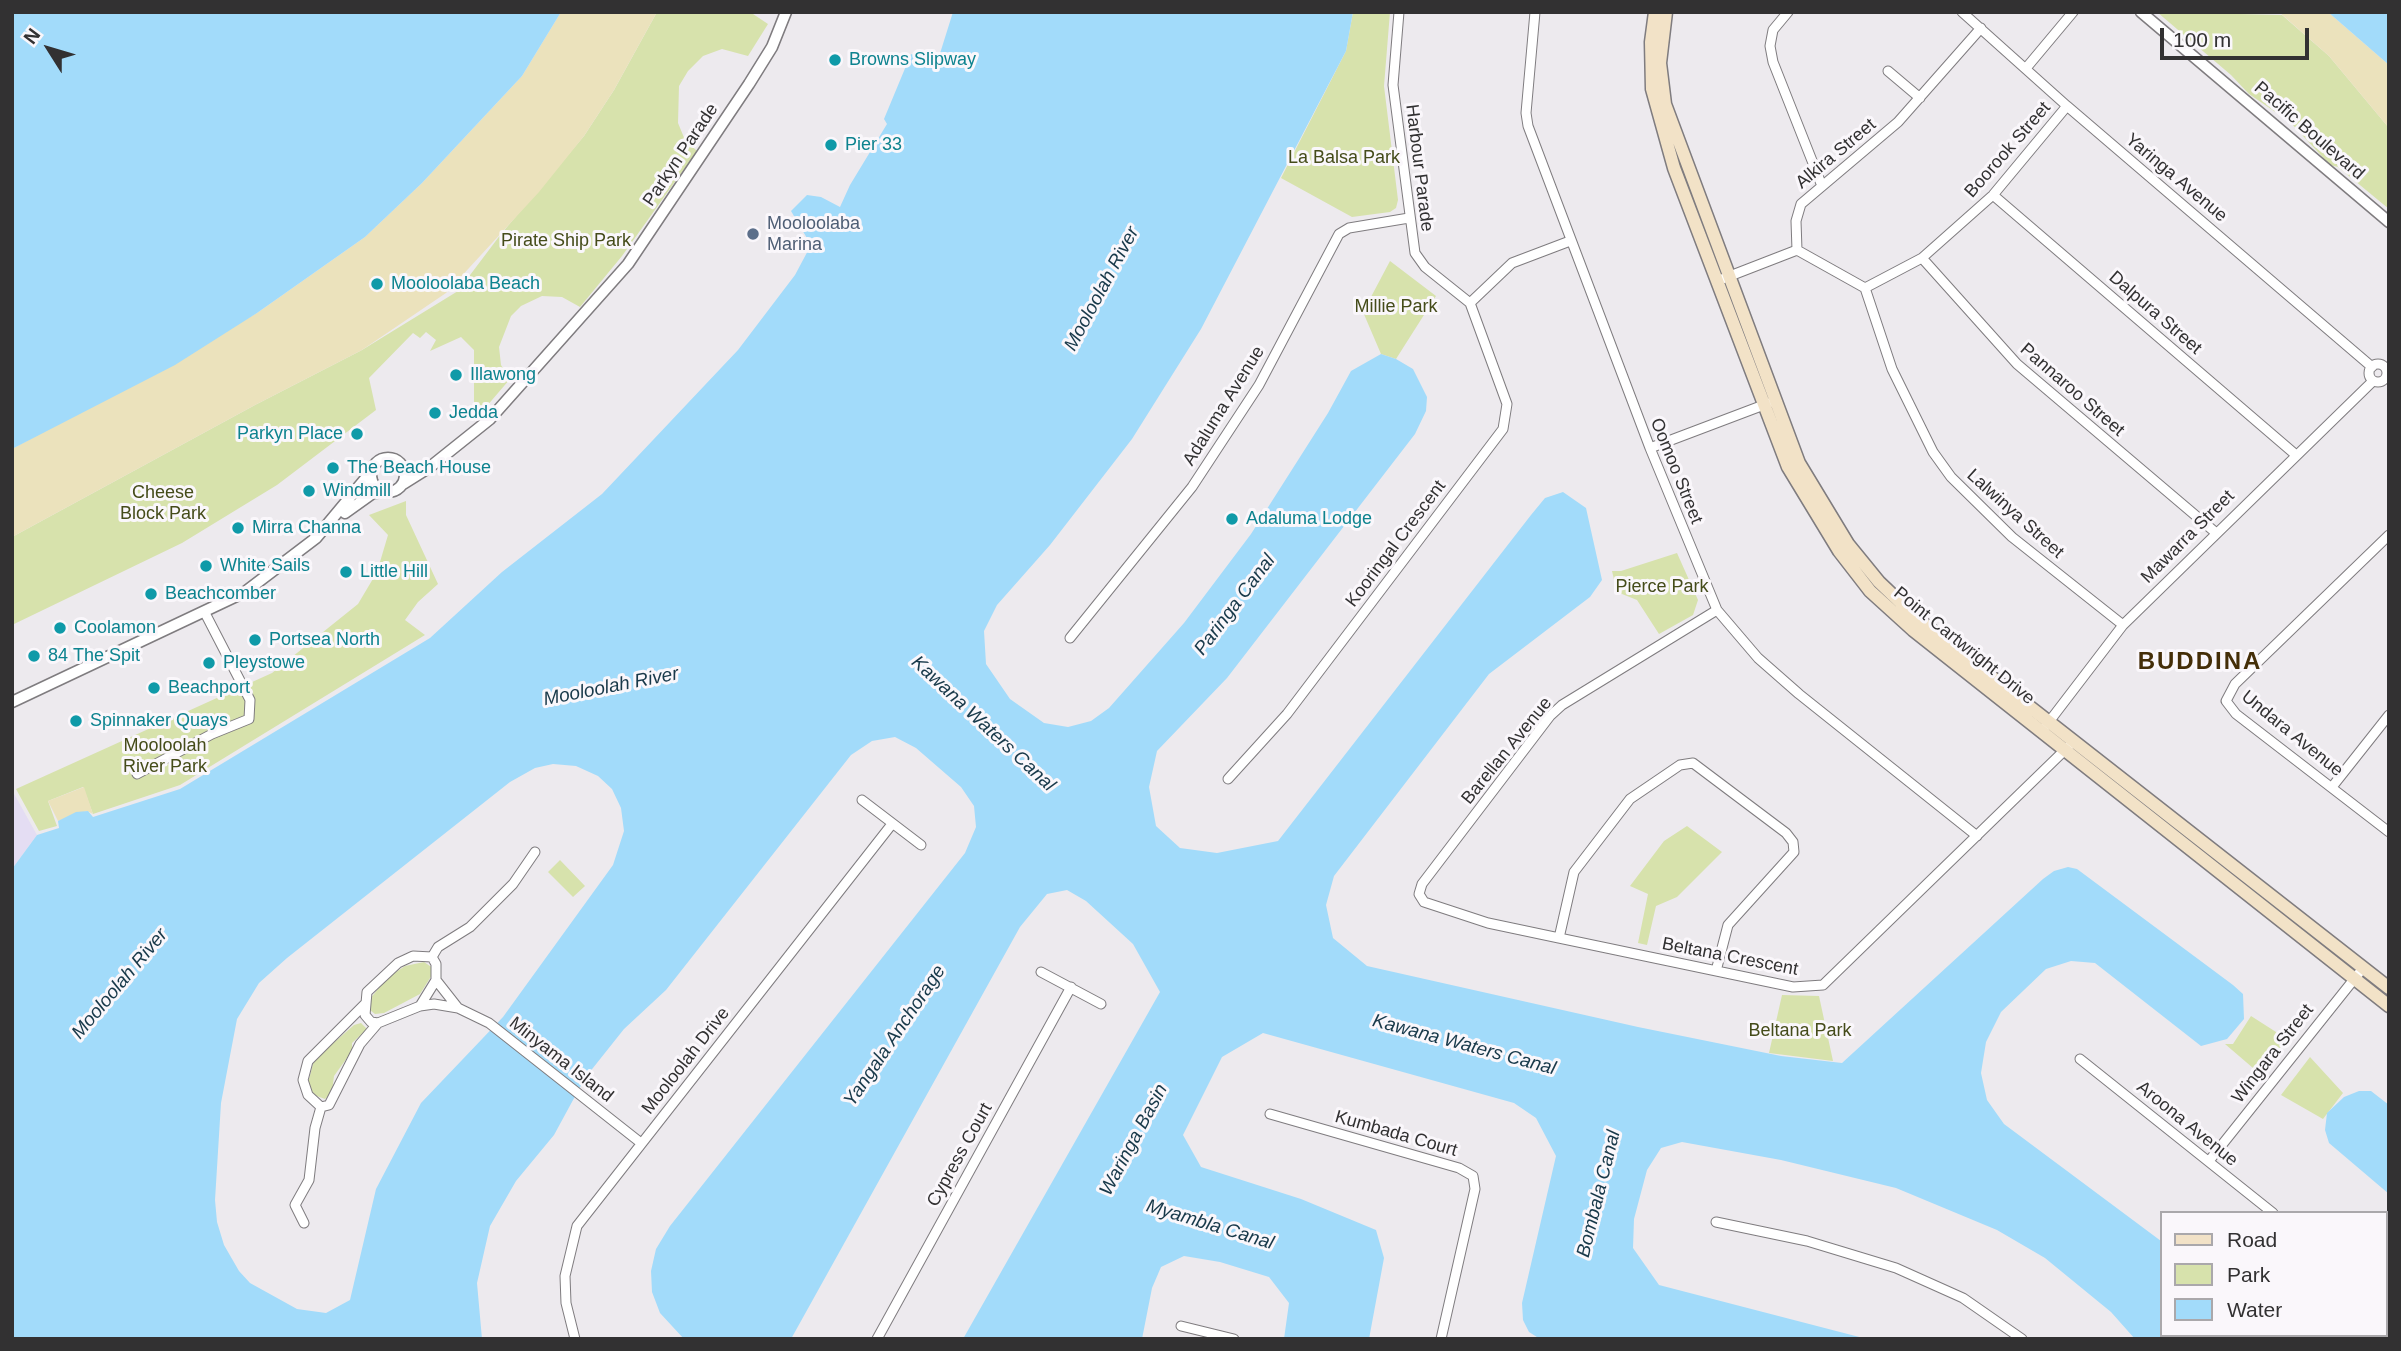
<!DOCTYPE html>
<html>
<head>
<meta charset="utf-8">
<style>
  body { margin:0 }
  #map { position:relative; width:2401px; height:1351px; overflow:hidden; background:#edeaee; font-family:Arial,sans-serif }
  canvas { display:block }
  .frame { position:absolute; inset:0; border:14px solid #323132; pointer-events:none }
  .legend { position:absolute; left:2160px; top:1211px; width:228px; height:126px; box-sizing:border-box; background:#faf7fb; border:2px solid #aaa8ab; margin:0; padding:9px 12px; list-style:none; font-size:21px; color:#323132 }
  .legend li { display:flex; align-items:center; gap:14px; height:35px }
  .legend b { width:35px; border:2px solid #aaa8ab }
  .north { position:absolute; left:14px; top:14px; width:70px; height:70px; -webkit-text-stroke:5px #faf7fb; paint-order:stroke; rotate:307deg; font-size:19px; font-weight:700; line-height:28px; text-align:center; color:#323132 }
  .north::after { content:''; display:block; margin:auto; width:24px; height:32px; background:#323132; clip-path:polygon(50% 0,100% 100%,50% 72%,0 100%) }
  .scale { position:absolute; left:2160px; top:28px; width:149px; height:32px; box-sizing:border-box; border:4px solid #323132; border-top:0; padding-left:9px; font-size:21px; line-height:24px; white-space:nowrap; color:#323132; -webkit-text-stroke:5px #faf7fb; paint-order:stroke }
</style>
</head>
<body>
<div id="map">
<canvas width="2401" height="1351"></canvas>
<div class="frame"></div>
<ul class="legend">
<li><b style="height:9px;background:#f2e2c7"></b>Road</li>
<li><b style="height:19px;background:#d7e2ac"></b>Park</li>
<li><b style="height:19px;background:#a2dbfa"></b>Water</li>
</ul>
<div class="north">N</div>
<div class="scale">100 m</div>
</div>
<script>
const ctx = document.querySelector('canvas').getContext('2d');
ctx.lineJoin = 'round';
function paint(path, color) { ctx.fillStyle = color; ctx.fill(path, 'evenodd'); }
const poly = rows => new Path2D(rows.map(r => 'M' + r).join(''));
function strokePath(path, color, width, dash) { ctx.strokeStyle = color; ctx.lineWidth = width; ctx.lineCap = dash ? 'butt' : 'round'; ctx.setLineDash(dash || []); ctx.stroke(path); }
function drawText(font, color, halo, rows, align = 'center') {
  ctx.font = font + ' Arial,sans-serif'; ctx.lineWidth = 6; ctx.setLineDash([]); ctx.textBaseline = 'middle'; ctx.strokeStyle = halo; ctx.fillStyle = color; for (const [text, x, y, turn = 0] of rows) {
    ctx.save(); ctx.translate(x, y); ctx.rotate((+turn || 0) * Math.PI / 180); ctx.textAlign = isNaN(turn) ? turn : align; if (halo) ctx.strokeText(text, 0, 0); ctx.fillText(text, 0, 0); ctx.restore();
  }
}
paint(poly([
  [12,790,37,835,12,869]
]), '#e4ddf3');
paint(poly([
  [657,12,750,12,768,24,748,56,722,49,703,56,688,71,679,86,678,123,685,140,697,151,622,256,580,307,562,297,542,296,521,306,511,316,499,347,501,365,510,379,474,421,474,350,461,337,430,351,436,340,426,332,420,338,413,333,369,378,376,410,277,485,182,543,12,625,12,537,255,405,362,350,458,291,501,234,584,136,614,90],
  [1353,12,1390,12,1384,86,1398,200,1396,208,1390,212,1352,217,1281,178,1346,51],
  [2157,12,2282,15,2329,56,2389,128,2389,209,2338,167,2330,165,2290,122,2249,94,2231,75],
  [1390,261,1436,296,1396,359,1381,354,1363,312],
  [406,501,406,515,438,584,418,602,405,620,425,635,180,785,93,814,83,787,48,801,57,826,39,831,16,789,272,673,358,604,377,572,388,535,369,515],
  [1677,553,1698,600,1693,615,1659,634,1637,600,1617,592,1612,571,1621,571],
  [1687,826,1722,852,1677,897,1656,906,1647,945,1638,943,1648,894,1630,886,1664,841],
  [560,860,585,886,573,897,548,872],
  [424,962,433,968,432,975,420,994,384,1013,375,1014,370,1010,369,1000,387,978,405,966],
  [1782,995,1819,996,1833,1061,1769,1053],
  [2251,1016,2287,1039,2260,1074,2225,1044,2233,1044],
  [361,1023,367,1029,352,1043,352,1051,334,1076,332,1092,325,1099,314,1095,308,1083,314,1060,354,1025],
  [2310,1057,2343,1093,2323,1119,2281,1095]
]), '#d7e2ac');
paint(poly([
  [561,12,657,12,614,90,584,136,539,192,446,293,362,350,255,405,12,537,12,449,257,313,365,237,422,183,522,76],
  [2279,12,2328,12,2389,65,2389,128,2329,56],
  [84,787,93,814,87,811,58,821,48,801]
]), '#ebe2bc');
paint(poly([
  [12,12,561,12,522,76,422,183,365,237,257,313,175,365,12,449],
  [953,12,1353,12,1346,51,1201,329,1132,439,1050,545,997,605,984,631,986,664,1010,699,1044,723,1068,727,1091,721,1109,708,1184,623,1251,534,1328,413,1351,371,1381,354,1396,359,1413,369,1427,397,1426,411,1415,434,1227,678,1157,751,1149,787,1156,826,1180,848,1217,853,1278,841,1531,515,1545,498,1563,492,1586,508,1602,580,1590,597,1489,674,1334,876,1326,905,1333,938,1367,966,1638,1027,1781,1056,1842,1063,2043,879,2054,871,2068,867,2077,869,2233,985,2243,994,2244,1019,2227,1039,2201,1046,2095,963,2071,961,2046,969,2001,1012,1986,1042,1981,1073,1987,1100,2004,1124,2161,1241,2161,1335,2266,1335,2270,1339,2135,1339,2111,1312,2045,1258,1997,1230,1896,1188,1781,1160,1682,1142,1661,1148,1647,1170,1634,1219,1633,1248,1659,1285,1867,1339,1540,1339,1529,1332,1523,1320,1522,1303,1556,1156,1536,1118,1514,1103,1263,1033,1222,1057,1183,1135,1201,1167,1301,1199,1376,1230,1384,1258,1369,1339,1284,1339,1289,1303,1269,1277,1220,1262,1184,1256,1161,1267,1152,1288,1142,1339,963,1339,1160,992,1133,944,1086,901,1067,890,1047,894,1020,927,791,1339,684,1339,660,1313,652,1292,651,1271,656,1249,670,1226,965,853,976,827,974,806,961,787,916,748,895,737,872,741,851,755,666,990,624,1029,585,1078,554,1135,516,1181,490,1226,477,1283,482,1339,12,1339,12,869,37,835,59,828,58,821,76,812,88,811,93,817,180,789,430,638,502,572,602,494,738,350,795,275,811,245,791,211,807,195,821,197,840,207,850,185,887,124,884,119,911,54,937,63],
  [553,764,576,766,598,776,612,789,621,808,624,831,613,865,503,1017,421,1103,376,1189,350,1300,326,1313,297,1309,250,1283,239,1271,224,1245,217,1222,215,1200,221,1103,237,1019,259,983,287,958,510,782,535,768],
  [2328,12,2389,12,2389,65],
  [2359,1091,2371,1091,2389,1105,2389,1194,2329,1143,2325,1130,2327,1113,2344,1097]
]), '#a2dbfa');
const minor = poly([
  [1399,12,1393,85,1415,253,1425,267,1470,303],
  [1535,12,1526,113,1528,126,1650,448,1717,610,1758,658,1799,694,1977,836],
  [1788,12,1773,30,1770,46,1773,62,1822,186],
  [1962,12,2067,106,2372,367],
  [2027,67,2073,12],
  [1888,71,1920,98],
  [1993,195,2296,455],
  [1797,250,1865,288,1922,258,1993,195,2067,106],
  [1797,250,1796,221,1801,204,1898,122,1981,28],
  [1922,258,2017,364,2215,532],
  [1717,281,1797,250],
  [1865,288,1892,369,1933,452,1951,477,2012,537,2123,625],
  [1470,303,1512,263,1570,241],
  '2369 373a9 9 0 1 1 18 0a9 9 0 1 1-18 0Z',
  [1650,448,1769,403],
  [2389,535,2235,684,2226,701,2236,714,2389,832],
  [1717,610,1562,705,1550,716,1422,884,1419,894,1424,902,1488,923,1559,938,1793,987,1823,985,2069,746],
  [1070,638,1192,487,1259,385,1339,234,1349,228,1409,218],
  [2045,727,2123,625,2373,381],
  [137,774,212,734,249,719,250,700,205,613],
  [1228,779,1287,714,1503,429,1507,404,1470,303],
  [2332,787,2389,715],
  [862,800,921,845],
  [1559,938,1574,872,1630,799,1680,765,1693,763,1786,833,1793,842,1794,852,1728,925,1716,971],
  [432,957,438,947,470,927,513,884,535,852],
  [432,957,436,964,436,980,458,1008],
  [1041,972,1101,1004],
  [420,1006,436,980],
  [378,1023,371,1022,365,1015,367,992,398,963,413,956,432,957],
  [2080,1059,2273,1213],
  [321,1107,329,1105,360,1044,378,1023,420,1006,434,1004,458,1008,489,1023,641,1143],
  [321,1107,308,1095,303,1080,308,1061,365,1004],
  [1270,1114,1459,1168,1473,1176,1475,1189,1441,1339],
  [2209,1161,2363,968],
  [1716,1222,1807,1241,1896,1268,1963,1298,2022,1339],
  [304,1223,295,1205,309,1180,315,1128,321,1107],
  [1181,1326,1234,1339],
  [575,1339,566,1303,565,1276,577,1226,892,824],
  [877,1339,1071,987]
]);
const tertiary = poly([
  [2141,12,2389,222],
  '371 475a17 17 0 1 1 34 0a17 17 0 1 1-34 0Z',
  [403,484,430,467,490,419,628,264,749,84,772,47,786,12],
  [345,513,373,493,384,492],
  [12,702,245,592,316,538,371,472]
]);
const secondary = poly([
  [1655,12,1651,42,1652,89,1674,168,1788,467,1839,551,1870,591,1913,630,2389,1006],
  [1666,12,1660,63,1665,104,1799,463,1848,544,1879,582,1920,621,2389,988]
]);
strokePath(minor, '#7f7c7f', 11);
strokePath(tertiary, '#7f7c7f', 13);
strokePath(secondary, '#7f7c7f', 15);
strokePath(minor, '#fff', 9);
strokePath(tertiary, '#fff', 10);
strokePath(secondary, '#f2e2c7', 12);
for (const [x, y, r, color] of [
  [835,60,7,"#0f9aa8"],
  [831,145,7,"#0f9aa8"],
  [753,234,7,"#5c6f8a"],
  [377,284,7,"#0f9aa8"],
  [456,375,7,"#0f9aa8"],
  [435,413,7,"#0f9aa8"],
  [357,434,7,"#0f9aa8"],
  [333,468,7,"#0f9aa8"],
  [309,491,7,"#0f9aa8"],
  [1232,519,7,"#0f9aa8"],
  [238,528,7,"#0f9aa8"],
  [206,566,7,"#0f9aa8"],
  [346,572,7,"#0f9aa8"],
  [151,594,7,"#0f9aa8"],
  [60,628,7,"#0f9aa8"],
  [255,640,7,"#0f9aa8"],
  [34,656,7,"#0f9aa8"],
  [209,663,7,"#0f9aa8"],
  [154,688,7,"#0f9aa8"],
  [76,721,7,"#0f9aa8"]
]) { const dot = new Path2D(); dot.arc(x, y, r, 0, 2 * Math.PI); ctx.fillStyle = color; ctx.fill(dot); strokePath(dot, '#faf7fb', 2.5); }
drawText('18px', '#0d838f', '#faf7fb', [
  ["Browns Slipway",849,60],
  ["Pier 33",845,145],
  ["Mooloolaba Beach",391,284],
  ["Illawong",470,375],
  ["Jedda",449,413],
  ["Parkyn Place",343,434,"right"],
  ["The Beach House",347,468],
  ["Windmill",323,491],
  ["Adaluma Lodge",1246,519],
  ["Mirra Channa",252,528],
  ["White Sails",220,566],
  ["Little Hill",360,572],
  ["Beachcomber",165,594],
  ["Coolamon",74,628],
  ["Portsea North",269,640],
  ["84 The Spit",48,656],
  ["Pleystowe",223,663],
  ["Beachport",168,688],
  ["Spinnaker Quays",90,721]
], 'left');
drawText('18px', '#323132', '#faf7fb', [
  ["Pacific Boulevard",2309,131,41],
  ["Boorook Street",2008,150,-49],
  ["Alkira Street",1836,154,-40],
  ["Parkyn Parade",681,155,-56],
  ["Harbour Parade",1419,168,83],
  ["Yaringa Avenue",2176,178,40],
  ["Dalpura Street",2155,313,41],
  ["Pannaroo Street",2072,390,41],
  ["Adaluma Avenue",1224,406,-58],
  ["Oomoo Street",1676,471,68],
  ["Lalwinya Street",2015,514,42],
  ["Mawarra Street",2188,537,-45],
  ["Kooringal Crescent",1396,544,-53],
  ["Point Cartwright Drive",1964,646,39],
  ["Undara Avenue",2292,734,39],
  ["Barellan Avenue",1507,751,-51],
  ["Beltana Crescent",1730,957,11],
  ["Wingara Street",2273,1054,-52],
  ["Minyama Island",561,1060,38],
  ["Mooloolah Drive",686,1061,-52],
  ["Aroona Avenue",2187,1124,39],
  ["Kumbada Court",1396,1134,16],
  ["Cypress Court",960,1155,-61]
]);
drawText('18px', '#454c1a', '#faf7fb', [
  ["La Balsa Park",1344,158],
  ["Pirate Ship Park",566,241],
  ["Millie Park",1396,307],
  ["Cheese",163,493],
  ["Block Park",163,514],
  ["Pierce Park",1662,587],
  ["Mooloolah",165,746],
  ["River Park",165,767],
  ["Beltana Park",1800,1031]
]);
drawText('18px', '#4e5e75', '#faf7fb', [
  ["Mooloolaba",767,224],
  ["Marina",767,245]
], 'left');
drawText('italic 19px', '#18394a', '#faf7fb', [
  ["Mooloolah River",1102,289,-62],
  ["Paringa Canal",1235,605,-53],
  ["Mooloolah River",611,687,-11],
  ["Kawana Waters Canal",983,724,43],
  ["Mooloolah River",120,984,-50],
  ["Yangala Anchorage",895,1036,-56],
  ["Kawana Waters Canal",1464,1045,15],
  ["Waringa Basin",1134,1140,-62],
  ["Bombala Canal",1599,1194,-76],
  ["Myambla Canal",1210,1225,17]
]);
ctx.letterSpacing = '2px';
drawText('bold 24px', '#442e08', '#faf7fb', [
  ["BUDDINA",2200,662]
]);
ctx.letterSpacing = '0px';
</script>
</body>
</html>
